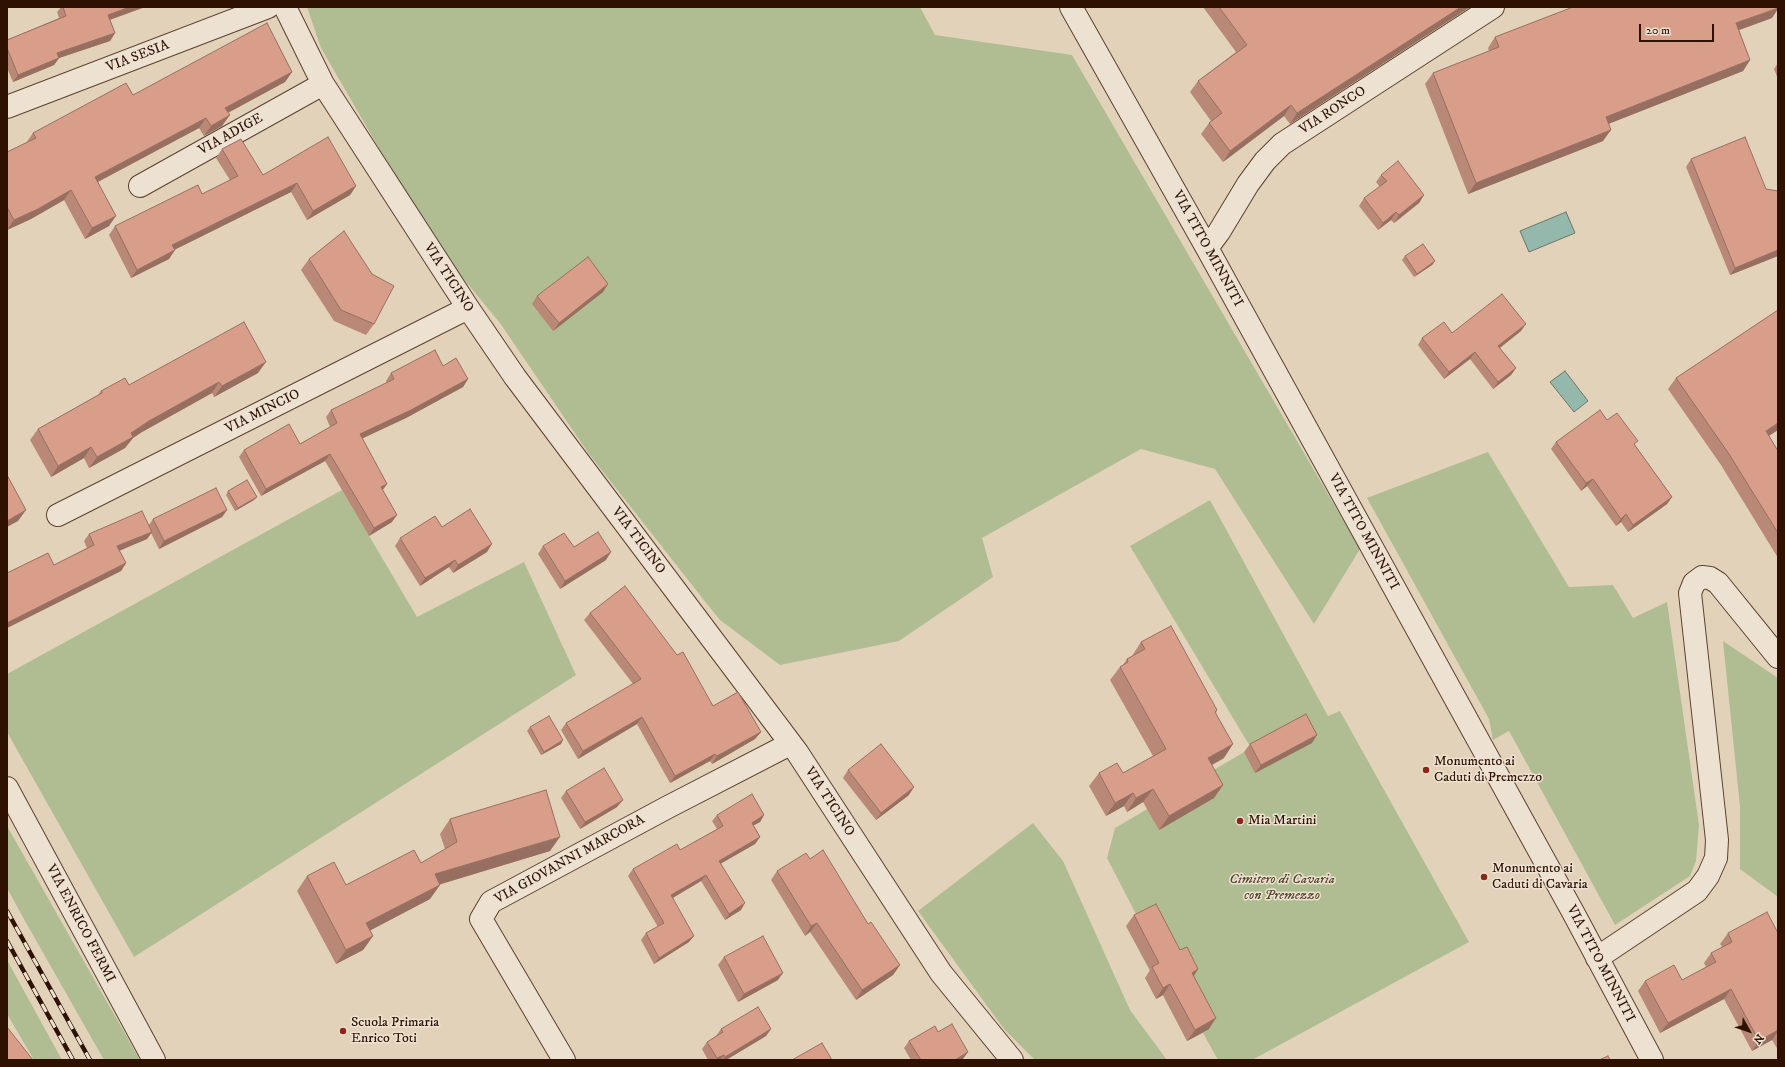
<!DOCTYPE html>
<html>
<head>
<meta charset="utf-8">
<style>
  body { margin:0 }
  #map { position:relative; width:1785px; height:1067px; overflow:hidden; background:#e3d2ba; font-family:"IM FELL DW Pica",serif }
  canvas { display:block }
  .frame { position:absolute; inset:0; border:8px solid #2f1100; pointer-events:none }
  .north { position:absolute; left:1729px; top:1011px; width:40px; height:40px; -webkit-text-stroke:3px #ede2d2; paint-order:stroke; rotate:130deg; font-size:11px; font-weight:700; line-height:16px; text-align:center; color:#2f1100 }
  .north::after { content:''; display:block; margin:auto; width:14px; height:18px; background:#2f1100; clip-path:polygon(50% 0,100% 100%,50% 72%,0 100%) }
  .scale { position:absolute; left:1639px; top:24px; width:75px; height:18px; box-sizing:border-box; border:2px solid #2f1100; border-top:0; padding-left:5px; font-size:12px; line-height:14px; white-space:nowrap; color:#2f1100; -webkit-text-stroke:3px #ede2d2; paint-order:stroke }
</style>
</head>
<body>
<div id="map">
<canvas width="1785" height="1067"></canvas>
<div class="frame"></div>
<div class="north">N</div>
<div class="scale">20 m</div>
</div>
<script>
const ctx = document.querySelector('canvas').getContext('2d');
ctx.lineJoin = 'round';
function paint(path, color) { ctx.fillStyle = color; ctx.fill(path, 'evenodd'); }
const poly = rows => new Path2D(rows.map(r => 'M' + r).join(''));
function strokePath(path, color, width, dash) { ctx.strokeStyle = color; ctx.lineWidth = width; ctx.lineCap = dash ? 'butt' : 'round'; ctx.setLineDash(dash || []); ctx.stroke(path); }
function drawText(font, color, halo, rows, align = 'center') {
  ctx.font = font + ' "IM FELL DW Pica",serif'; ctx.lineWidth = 3; ctx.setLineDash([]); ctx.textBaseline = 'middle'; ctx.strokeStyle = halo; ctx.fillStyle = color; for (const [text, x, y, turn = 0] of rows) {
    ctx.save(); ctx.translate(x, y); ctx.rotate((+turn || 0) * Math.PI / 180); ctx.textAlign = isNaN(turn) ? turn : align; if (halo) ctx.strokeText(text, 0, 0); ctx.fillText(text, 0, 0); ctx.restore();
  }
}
paint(poly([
  [307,7,920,7,935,35,1072,55,1360,549,1314,624,1215,469,1141,449,982,538,993,577,899,641,780,665,720,620,707,604,589,454,500,323,457,271,421,221,321,48],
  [1488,452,1569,587,1613,585,1633,618,1667,602,1699,825,1696,861,1690,876,1615,925,1509,731,1493,740,1489,719,1367,498],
  [342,490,417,617,524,562,576,675,134,957,7,732,7,674],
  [1210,500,1328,716,1340,711,1469,942,1252,1060,1218,1060,1203,1033,1187,1041,1126,926,1139,920,1107,858,1115,828,1251,748,1130,546],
  [1723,641,1778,678,1778,897,1740,869,1740,807],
  [1033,823,1063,861,1130,1010,1167,1060,1035,1060,1004,1029,918,911],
  [7,826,140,1060,104,1060,25,921,7,888],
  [7,960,62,1060,34,1060,7,1014]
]), '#b0bd92');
const water = poly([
  [1566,212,1575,233,1529,252,1520,231,1566,212],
  [1565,371,1588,401,1574,412,1550,382,1565,371]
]);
paint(water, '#95b8ad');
strokePath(water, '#6c7568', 1);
const minor = poly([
  [285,7,323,84,468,308,515,377,797,752,941,973,1012,1060],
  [1071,7,1207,248,1574,914,1652,1060],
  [7,107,268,7],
  [140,186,323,84],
  [1207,248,1219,232,1248,184,1265,161,1282,144,1493,7],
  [58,515,468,308],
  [7,788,154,1060],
  [1597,958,1697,891,1708,876,1716,858,1717,840,1690,593,1694,583,1702,577,1710,578,1718,583,1778,657],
  [564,1060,481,919,491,902,668,807,790,744]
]);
strokePath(minor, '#5c412e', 24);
strokePath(minor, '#ede2d2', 22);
const rail = poly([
  [7,911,90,1060],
  [7,941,73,1060]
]);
strokePath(rail, '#2f1100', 4.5);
strokePath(rail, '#ede2d2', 3, [9]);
paint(poly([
  [61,7,145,7,110,20,115,33,110,41,59,58,54,65,13,82,7,68,7,40,59,18,57,12],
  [1203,7,1470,7,1290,124,1284,116,1223,162,1201,134,1209,123,1211,121,1190,92,1198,81,1236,52],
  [1772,18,1739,30,1750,60,1743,71,1608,124,1603,141,1468,194,1425,84,1433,73,1489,51,1488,48,1495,37],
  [1778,63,1778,79,1774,69],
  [292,72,285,82,228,113,222,126,204,136,199,128,98,182,109,226,85,239,64,200,31,219,7,230,7,152,26,143,33,133,133,95],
  [222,149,263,175,356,186,350,195,307,220,291,192,174,250,169,259,131,278,109,235,115,226,202,194,230,180,216,158],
  [1691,159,1766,189,1778,191,1778,256,1730,275,1686,167],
  [1381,175,1424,195,1419,203,1394,223,1391,220,1378,230,1359,206,1364,198,1380,187,1376,182],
  [1405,256,1435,261,1432,265,1414,277,1402,260],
  [309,259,374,324,366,335,334,321,301,270],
  [608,284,603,292,553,331,532,304,537,296],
  [1778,310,1778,430,1769,436,1778,451,1778,558,1721,465,1668,389,1676,378],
  [1521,331,1500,348,1516,368,1511,375,1493,389,1470,359,1444,379,1418,345,1422,338,1452,333],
  [443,366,468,379,463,387,406,418,362,438,387,484,382,490,392,522,369,536,325,461,261,496,239,457,244,450,300,444,330,427,326,417,331,410,387,383,386,381,391,373],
  [258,373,214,397,212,393,142,432,133,438,125,448,89,468,84,458,51,477,30,440,38,429,98,395,101,391,129,385],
  [1607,420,1635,445,1672,497,1667,504,1628,532,1621,522,1616,526,1587,486,1581,491,1551,449,1556,442],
  [228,491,254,500,235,511,226,495],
  [227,510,222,517,159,549,151,533,147,539,119,550,126,563,121,571,7,628,7,573,54,565,87,548,84,541,89,534,149,525,153,519],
  [442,527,487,552,453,573,449,567,420,586,395,546,400,538],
  [543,546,574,547,606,560,560,589,538,554],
  [590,613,713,706,761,732,755,739,712,764,710,761,670,783,637,724,578,759,561,730,566,723,633,684,584,620],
  [1141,642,1217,710,1216,713,1224,758,1212,765,1223,785,1214,798,1159,830,1143,802,1127,812,1124,806,1106,816,1089,786,1099,773,1123,773,1153,756,1110,680,1120,667,1123,665,1127,659,1132,656],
  [530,727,561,744,541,755,527,731],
  [1312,743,1255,773,1244,752,1250,744],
  [848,770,909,795,876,820,843,778],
  [566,791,617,807,580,829,561,798],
  [717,815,764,815,760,822,753,825,760,837,755,844,721,863,741,910,725,920,701,881,673,898,689,942,654,964,641,940,646,933,658,927,628,876,633,869,680,850,717,829,712,821],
  [450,819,550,851,440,884,430,899,370,930,373,936,363,950,336,964,297,891,307,876,346,885,421,863,445,849,440,834],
  [810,859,868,924,900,965,893,975,856,1000,810,932,805,936,771,880,777,871],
  [1134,915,1180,950,1198,969,1194,976,1209,1029,1187,1041,1163,995,1156,999,1145,978,1150,970,1126,926],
  [1728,933,1778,933,1778,1050,1772,1040,1752,1051,1724,999,1660,1033,1638,991,1645,981,1682,980,1706,967,1704,963,1711,953,1722,947,1720,944],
  [724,957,778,980,738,1002,718,965],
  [721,1029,771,1029,766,1036,726,1060,708,1060,702,1049,707,1042,716,1036],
  [938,1032,968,1052,962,1060,911,1060,904,1048,909,1041]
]), '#ba8877');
paint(poly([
  [130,7,145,7,103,22,108,15],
  [1461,7,1470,7,1290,124,1297,113],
  [1778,8,1778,9,1772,18,1728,34,1736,23],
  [115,33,110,41,59,58,54,65,13,82,18,75,57,53],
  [1750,60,1743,71,1598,128,1606,117],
  [292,72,285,82,218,118,225,108],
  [1291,105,1284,116,1223,162,1230,151],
  [230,115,222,126,204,136,211,126],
  [206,118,199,128,88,187,95,177],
  [1611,130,1603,141,1468,194,1476,183],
  [297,183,291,192,166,254,172,245],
  [356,186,350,195,307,220,313,211],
  [71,190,64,200,31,219,7,230,14,220],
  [1424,195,1419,203,1394,223,1399,215],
  [1396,212,1391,220,1378,230,1383,223],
  [116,216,109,226,85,239,92,228],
  [175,250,169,259,131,278,137,270],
  [1778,250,1778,256,1730,275,1735,268],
  [1435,261,1432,265,1414,277,1417,274],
  [608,284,603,292,553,331,559,323],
  [1526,324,1521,331,1493,353,1498,346],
  [1475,352,1470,359,1444,379,1449,372],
  [266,362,258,373,214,397,222,386],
  [1516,368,1511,375,1493,389,1498,382],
  [468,379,463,387,406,418,355,442,360,434],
  [219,382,212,393,142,432,133,438,125,448,89,468,97,457,131,433,149,421],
  [1778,423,1778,430,1758,442,1766,431],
  [91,447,84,458,51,477,58,466],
  [330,454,325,461,261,496,266,489],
  [1593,479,1587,486,1581,491,1586,483],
  [387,484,382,491,381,487],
  [257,497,254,500,235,511,238,508],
  [1672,497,1667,504,1628,532,1633,525],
  [26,510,18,521,7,527,7,521],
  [227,510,222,517,159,549,164,541],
  [1626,514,1621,522,1616,526,1621,519],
  [397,515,392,522,369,536,374,528],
  [152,532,147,539,112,554,117,546],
  [492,544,487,552,453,573,458,565],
  [611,552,606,560,560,589,565,581],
  [455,560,449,567,420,586,425,578],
  [126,563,121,571,7,628,7,623],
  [642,717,637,724,578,759,583,751],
  [761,732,755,739,712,764,717,756],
  [1317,735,1312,743,1255,773,1261,765],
  [563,740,561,744,541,755,544,752],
  [1233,744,1224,758,1199,772,1208,758],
  [715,754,710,761,670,783,675,776],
  [1223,785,1214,798,1159,830,1169,816],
  [914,787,909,795,876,820,881,813],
  [1153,789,1143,802,1127,812,1136,798],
  [1133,793,1124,806,1106,816,1115,803],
  [623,800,617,807,580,829,585,822],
  [764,815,760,822,747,829,752,823],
  [560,837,550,851,425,889,435,874],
  [760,837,755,844,715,867,719,861],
  [706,875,701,881,667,901,671,895],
  [440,885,430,899,356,938,366,923],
  [745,903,741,910,725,920,729,914],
  [817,923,810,932,805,936,811,926],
  [373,936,363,950,336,964,346,950],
  [694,936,689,942,654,964,659,958],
  [900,965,893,975,856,1000,862,990],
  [1198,969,1191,980,1192,973],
  [783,973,778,980,738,1002,744,994],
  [1170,984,1163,995,1156,999,1163,988],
  [1731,989,1724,999,1660,1033,1668,1023],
  [1216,1018,1209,1029,1187,1041,1195,1030],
  [771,1029,766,1036,726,1060,722,1060,725,1057],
  [1778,1030,1778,1032,1772,1040,1752,1051,1759,1041],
  [968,1052,962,1060,955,1060],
  [724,1055,720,1060,716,1060,717,1058]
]), '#976f61');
const building = poly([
  [63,7,130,7,108,15,115,33,57,53,59,58,18,75,7,48,7,40,66,16,63,7],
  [1219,7,1461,7,1297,113,1291,105,1230,151,1209,123,1222,113,1198,81,1247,45,1219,7],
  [1573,7,1778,7,1778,8,1736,23,1750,60,1606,117,1611,130,1476,183,1433,73,1499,47,1495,37,1573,7],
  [267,23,292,72,225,108,230,115,211,126,206,118,95,177,116,216,92,228,71,190,38,209,14,220,7,207,7,152,36,138,33,133,126,83,133,95,267,23],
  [328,137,356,186,313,211,297,183,172,245,175,250,137,270,115,226,198,185,202,194,238,176,222,149,241,139,263,175,328,137],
  [1745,137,1766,189,1778,191,1778,250,1735,268,1691,159,1745,137],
  [1398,161,1424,195,1399,215,1396,212,1383,223,1364,198,1387,181,1381,175,1398,161],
  [344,231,372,274,394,286,374,324,341,310,309,259,344,231],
  [1423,244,1435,261,1417,274,1405,256,1423,244],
  [588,257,608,284,559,323,537,296,588,257],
  [1502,294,1526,324,1498,346,1516,368,1498,382,1475,352,1449,372,1422,338,1444,322,1452,333,1502,294],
  [1778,310,1778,423,1766,431,1778,451,1778,533,1729,454,1676,378,1778,310],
  [244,322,266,362,222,386,219,382,149,421,131,433,133,437,97,457,91,447,58,466,38,429,102,393,101,391,125,378,129,385,244,322],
  [435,350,443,366,456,358,468,379,411,410,360,434,387,484,381,487,397,515,374,528,330,454,266,489,244,450,289,424,300,444,337,423,331,410,394,379,391,373,435,350],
  [1600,410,1607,420,1617,413,1638,441,1634,444,1672,497,1633,525,1626,514,1621,519,1593,479,1586,483,1556,442,1600,410],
  [7,476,7,475,26,510,7,521,7,476],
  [247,480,257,497,238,508,228,491,247,480],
  [216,488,227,510,164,541,153,519,216,488],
  [470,509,492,544,458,565,455,560,425,578,400,538,435,516,442,527,470,509],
  [142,511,152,532,117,546,126,563,7,623,7,573,48,553,54,565,94,545,89,534,142,511],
  [598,532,611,552,565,581,543,546,564,533,574,547,598,532],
  [625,586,677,655,683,652,713,706,738,692,761,732,717,756,715,754,675,776,642,717,583,751,566,723,641,679,590,613,625,586],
  [1171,626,1217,710,1215,712,1233,744,1208,758,1223,785,1169,816,1153,789,1136,798,1133,793,1115,803,1099,773,1117,763,1123,773,1166,749,1120,667,1128,662,1127,659,1145,649,1141,642,1171,626],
  [1306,714,1317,735,1261,765,1250,744,1306,714],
  [549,716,563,740,544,752,530,727,549,716],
  [881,744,914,787,881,813,848,770,881,744],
  [604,768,623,800,585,822,566,791,604,768],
  [546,790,560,837,435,874,440,885,366,923,373,936,346,950,307,876,334,862,346,885,414,850,421,863,457,842,450,819,546,790],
  [752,794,764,815,752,823,760,837,719,861,745,903,729,914,706,875,671,895,694,936,659,958,646,933,664,923,633,869,677,844,680,850,723,826,717,815,752,794],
  [823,850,868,924,871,922,900,965,862,990,817,923,811,926,777,871,806,853,810,859,823,850],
  [1156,904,1180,950,1187,947,1198,969,1192,973,1216,1018,1195,1030,1170,984,1163,988,1152,967,1159,963,1134,915,1156,904],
  [1767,912,1778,933,1778,1030,1759,1041,1731,989,1668,1023,1645,981,1674,965,1682,980,1716,962,1711,953,1732,942,1728,933,1767,912],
  [763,936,783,973,744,994,724,957,763,936],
  [758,1007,771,1029,725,1057,724,1055,717,1058,707,1042,723,1032,721,1029,758,1007],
  [952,1024,968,1052,955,1060,921,1060,909,1041,935,1026,938,1032,952,1024],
  [7,1027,33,1060,7,1060,7,1027],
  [822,1043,832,1060,792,1060,822,1043],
  [1608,1056,1610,1060,1599,1060,1608,1056]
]);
paint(building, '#d89e8a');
strokePath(building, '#976f61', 1);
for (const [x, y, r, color] of [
  [1426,770,4,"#8f2418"],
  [1240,821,4,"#8f2418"],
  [1484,877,4,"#8f2418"],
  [343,1031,4,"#8f2418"]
]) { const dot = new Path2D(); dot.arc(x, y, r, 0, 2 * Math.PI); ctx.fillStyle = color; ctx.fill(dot); strokePath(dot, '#ede2d2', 1.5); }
drawText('14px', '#2f1100', '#ede2d2', [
  ["VIA SESIA",138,57,-21],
  ["VIA RONCO",1333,111,-33],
  ["VIA ADIGE",231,135,-29],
  ["VIA TITO MINNITI",1207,249,61],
  ["VIA TICINO",448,278,57],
  ["VIA MINCIO",263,412,-27],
  ["VIA TITO MINNITI",1363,532,61],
  ["VIA TICINO",638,541,53],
  ["VIA TICINO",829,802,57],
  ["VIA GIOVANNI MARCORA",570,860,-29],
  ["VIA ENRICO FERMI",80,924,62],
  ["VIA TITO MINNITI",1600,964,62]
]);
drawText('14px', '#2f1100', '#ede2d2', [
  ["Monumento ai",1434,762],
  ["Caduti di Premezzo",1434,778],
  ["Mia Martini",1248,821],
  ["Monumento ai",1492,869],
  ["Caduti di Cavaria",1492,885],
  ["Scuola Primaria",351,1023],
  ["Enrico Toti",351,1039]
], 'left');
drawText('italic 14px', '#56452c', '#ede2d2', [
  ["Cimitero di Cavaria",1282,880],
  ["con Premezzo",1282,896]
]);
</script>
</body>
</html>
